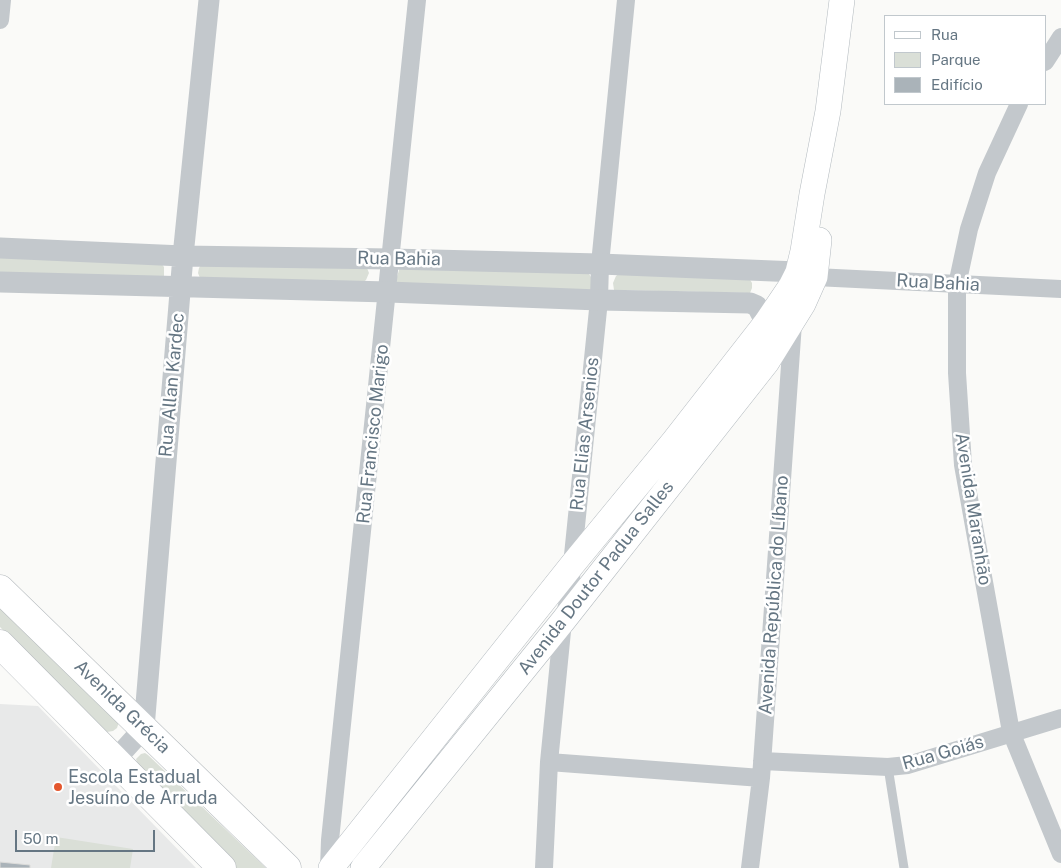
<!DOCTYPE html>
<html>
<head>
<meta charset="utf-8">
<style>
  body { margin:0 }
  #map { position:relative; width:1061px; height:868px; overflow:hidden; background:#fafaf8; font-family:"Public Sans",sans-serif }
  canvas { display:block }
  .legend { position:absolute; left:884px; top:15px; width:162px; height:90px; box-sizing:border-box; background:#fff; border:1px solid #c1c8cd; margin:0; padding:6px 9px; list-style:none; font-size:15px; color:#657683 }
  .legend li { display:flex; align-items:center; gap:10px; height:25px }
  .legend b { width:25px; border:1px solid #c1c8cd }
  .scale { position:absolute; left:15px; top:830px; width:140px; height:22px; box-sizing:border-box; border:2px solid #657683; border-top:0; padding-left:6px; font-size:15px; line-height:18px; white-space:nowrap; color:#657683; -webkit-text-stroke:4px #fff; paint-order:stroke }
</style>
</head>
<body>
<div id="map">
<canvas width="1061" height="868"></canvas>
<ul class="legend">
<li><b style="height:6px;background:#fff"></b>Rua</li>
<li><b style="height:14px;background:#dadfd7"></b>Parque</li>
<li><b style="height:14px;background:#aab3b9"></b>Edifício</li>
</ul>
<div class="scale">50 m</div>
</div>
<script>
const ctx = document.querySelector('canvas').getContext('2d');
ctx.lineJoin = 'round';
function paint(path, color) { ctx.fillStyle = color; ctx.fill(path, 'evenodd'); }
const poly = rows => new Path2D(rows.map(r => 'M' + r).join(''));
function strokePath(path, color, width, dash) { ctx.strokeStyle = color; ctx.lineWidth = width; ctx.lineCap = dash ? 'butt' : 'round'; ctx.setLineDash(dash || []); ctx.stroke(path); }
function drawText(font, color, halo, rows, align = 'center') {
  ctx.font = font + ' "Public Sans",sans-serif'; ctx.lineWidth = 5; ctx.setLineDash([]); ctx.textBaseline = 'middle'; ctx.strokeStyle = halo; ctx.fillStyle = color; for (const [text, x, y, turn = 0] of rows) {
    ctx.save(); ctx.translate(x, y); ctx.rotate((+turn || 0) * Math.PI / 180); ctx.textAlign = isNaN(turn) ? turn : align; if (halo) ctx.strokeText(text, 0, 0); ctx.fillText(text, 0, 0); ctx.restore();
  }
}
paint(poly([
  [0,704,38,706,196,868,0,868]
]), '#e8e9e9');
paint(poly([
  [0,252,161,263,164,267,164,279,0,276],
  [202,263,367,268,369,273,366,280,360,285,200,278,198,273,199,268],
  [400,267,587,271,591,277,592,286,589,294,398,285,396,280],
  [622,271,749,278,752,283,752,288,750,293,614,290,613,283,616,276],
  [0,602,119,722,117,728,113,731,107,732,101,730,0,627],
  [145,753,148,755,266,868,236,868,140,770,136,759,141,754],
  [56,837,133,849,130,868,51,868]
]), '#dadfd7');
const building = poly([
  [0,862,30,865,30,868,0,868,0,862]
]);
paint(building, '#aab3b9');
strokePath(building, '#dcdcda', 1);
const secondary = poly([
  [331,868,572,565,674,441,766,323,791,286,798,272,803,251,812,194,828,111,842,0],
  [363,868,563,621,767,362,803,304,815,277,819,240]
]);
const primary = poly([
  [0,589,287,868],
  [0,644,222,868]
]);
strokePath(secondary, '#b3babf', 26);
strokePath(primary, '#b5babe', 29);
strokePath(poly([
  [888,767,904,868]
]), '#c3c8cc', 9);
strokePath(poly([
  [0,20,2,0],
  [1045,62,1061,37],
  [1019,104,987,173,969,229,957,285,957,373,963,465,1011,732,1061,854],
  [815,277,1061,289],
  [762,761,888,767,908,765,1061,718],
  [549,762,761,778],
  [329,868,330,840,417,0],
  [544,868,549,762,563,621,570,594,572,565,599,300,600,264,626,0],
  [750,868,761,778,793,323]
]), '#c3c8cc', 18);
strokePath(poly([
  [0,248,183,256,391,259,600,264,798,272],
  [0,282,388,292,599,300,750,303,757,306,766,323],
  [115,760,144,728,183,256,209,0]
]), '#c3c8cc', 21);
strokePath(secondary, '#fff', 25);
strokePath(primary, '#fff', 28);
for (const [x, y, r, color] of [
  [58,787,5,"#e4572e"]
]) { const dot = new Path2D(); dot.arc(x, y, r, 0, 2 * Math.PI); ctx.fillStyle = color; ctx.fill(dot); strokePath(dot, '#fff', 2); }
drawText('18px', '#657683', '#fff', [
  ["Rua Bahia",399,259,1],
  ["Rua Bahia",938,283,3],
  ["Rua Allan Kardec",172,385,-85],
  ["Rua Francisco Marigo",373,434,-84],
  ["Rua Elias Arsenios",585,434,-84],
  ["Avenida Maranhão",973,509,81],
  ["Avenida Doutor Padua Salles",596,578,-52],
  ["Avenida República do Líbano",774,595,-86],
  ["Avenida Grécia",122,707,44],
  ["Rua Goiás",943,753,-16]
]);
drawText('18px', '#657683', '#fff', [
  ["Escola Estadual",68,777],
  ["Jesuíno de Arruda",68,798]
], 'left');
</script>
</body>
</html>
